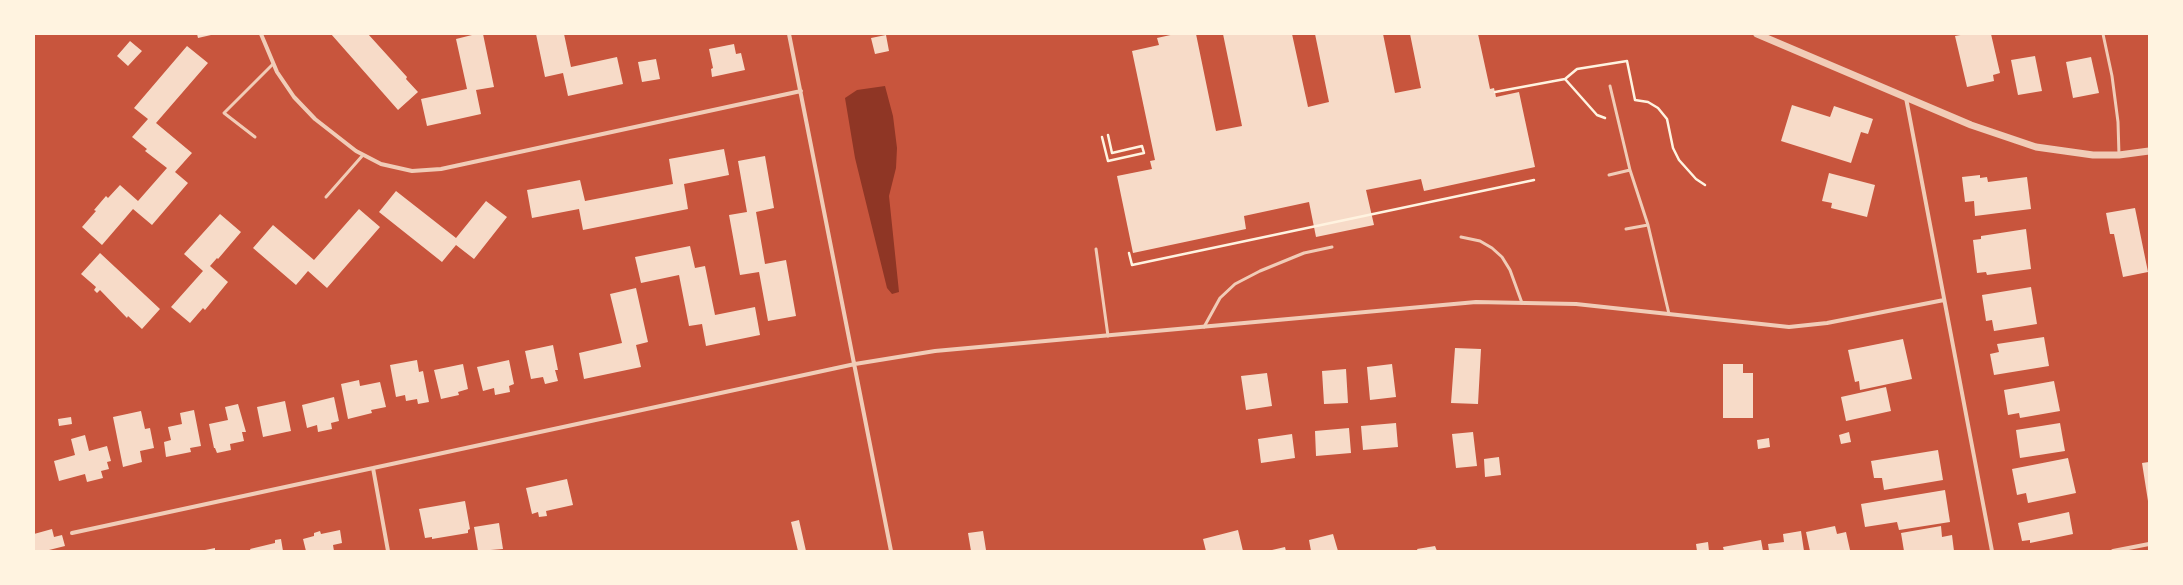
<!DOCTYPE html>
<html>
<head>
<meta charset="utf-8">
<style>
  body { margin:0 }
  #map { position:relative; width:2183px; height:585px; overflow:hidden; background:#c8553d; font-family:"Work Sans",sans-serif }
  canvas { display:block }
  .frame { position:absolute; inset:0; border:35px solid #fff3e0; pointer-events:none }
</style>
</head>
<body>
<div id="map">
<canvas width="2183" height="585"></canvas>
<div class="frame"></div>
</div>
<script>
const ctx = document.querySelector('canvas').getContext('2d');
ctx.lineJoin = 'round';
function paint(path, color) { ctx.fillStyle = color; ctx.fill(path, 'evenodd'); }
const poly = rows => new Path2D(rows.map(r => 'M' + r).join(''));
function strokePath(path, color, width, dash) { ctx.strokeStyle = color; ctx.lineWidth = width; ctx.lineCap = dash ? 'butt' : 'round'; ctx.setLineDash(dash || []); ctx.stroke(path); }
paint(poly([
  [885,86,893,116,897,148,896,168,889,196,899,292,892,294,887,288,855,158,845,98,857,90]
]), '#8f3625');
paint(poly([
  [197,34,211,34,211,35,198,38],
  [331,34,368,34,407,77,406,79,418,92,398,110],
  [476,34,483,34,494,87,476,90,481,114,427,126,421,99,467,89,456,39],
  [536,34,564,34,571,67,617,57,623,84,568,96,563,73,545,77],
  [1175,34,1196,34,1216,131,1242,126,1223,34,1292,34,1308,107,1329,102,1315,34,1383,34,1395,93,1421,88,1410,34,1478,34,1490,89,1494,88,1496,97,1519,92,1535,167,1424,191,1421,179,1366,190,1374,225,1316,237,1309,202,1244,216,1246,229,1133,253,1117,176,1152,169,1150,161,1155,160,1132,51,1159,45,1157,38],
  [1966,34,1991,34,2000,73,1993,75,1994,81,1967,87,1955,36],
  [886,35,889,51,875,54,871,38],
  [130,41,142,51,128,66,117,56],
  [734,44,736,54,741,53,745,70,712,77,711,69,713,68,709,49],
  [187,46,208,63,156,123,192,153,175,172,188,183,152,225,133,209,102,245,82,227,96,211,94,210,106,196,108,198,120,185,138,201,167,168,145,151,147,149,132,137,148,119,134,108],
  [2035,56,2042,91,2018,95,2011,60],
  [2091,57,2099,93,2073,98,2066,62],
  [656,59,660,79,642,82,638,62],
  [1792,105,1830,117,1834,106,1873,119,1868,134,1861,132,1851,163,1781,141],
  [724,149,729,175,684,184,688,209,583,230,579,209,532,218,527,190,580,180,585,201,673,184,669,159],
  [765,156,774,208,756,212,765,264,786,260,796,316,768,321,759,272,740,275,729,215,747,212,738,161],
  [1829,173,1875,185,1867,217,1831,208,1832,203,1822,201],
  [1980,175,1980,178,1987,177,1988,182,2027,177,2031,209,1975,216,1974,201,1965,202,1962,177],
  [396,191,456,238,486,201,507,217,474,259,456,245,442,262,379,212],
  [2135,208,2148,272,2123,277,2114,234,2110,234,2106,213],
  [359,209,380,227,327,288,308,271,296,285,253,248,273,225,314,260],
  [220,214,241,232,218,259,217,258,210,266,228,282,205,310,203,308,190,323,171,307,203,271,184,254],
  [2026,229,2031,269,1987,275,1986,272,1977,273,1973,240,1981,239,1981,236],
  [690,246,695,268,705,266,715,315,755,307,760,335,706,346,702,324,689,326,679,275,641,283,635,257],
  [100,253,160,309,142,329,128,316,127,318,100,290,97,293,94,290,96,287,81,274],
  [2031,287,2037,324,1994,331,1992,320,1986,321,1982,295],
  [636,288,648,342,636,345,641,367,584,379,579,353,622,343,610,294],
  [2044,337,2049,366,1994,375,1990,354,1999,352,1997,344],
  [1903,339,1912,379,1860,390,1859,381,1855,382,1848,350],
  [553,345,558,370,555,370,558,381,545,384,543,377,531,379,525,351],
  [1455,348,1481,349,1478,404,1451,403],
  [417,360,419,372,423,371,429,402,418,404,417,399,406,401,405,395,396,397,390,365],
  [509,360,514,384,509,386,510,392,495,395,494,388,483,391,477,367],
  [463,364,468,389,458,392,459,395,441,399,434,370],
  [1392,364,1396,397,1370,400,1367,367],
  [1723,364,1743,364,1743,373,1753,373,1753,418,1723,418],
  [1346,369,1348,403,1324,404,1322,371],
  [1267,373,1272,406,1246,410,1241,376],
  [359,380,360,386,380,382,386,407,371,410,372,413,348,419,341,384],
  [2054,381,2060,411,2020,418,2019,413,2008,415,2004,390],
  [1886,387,1891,411,1846,421,1841,397],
  [334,397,339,421,331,423,332,429,318,432,317,425,307,428,302,405],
  [285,401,291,431,263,437,257,407],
  [238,404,246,432,242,432,244,441,230,444,231,450,217,453,215,448,214,448,209,424,228,420,225,407],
  [194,410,201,446,190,448,191,452,166,457,164,442,171,440,168,427,182,424,180,413],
  [141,411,145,429,150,428,154,448,140,451,142,462,123,467,113,417],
  [71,417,72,424,59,426,58,419],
  [1396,423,1398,447,1363,450,1361,426],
  [2060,423,2065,451,2020,458,2016,430],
  [1349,428,1351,453,1316,456,1315,431],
  [1473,432,1477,466,1456,468,1452,434],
  [1849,432,1851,442,1841,444,1839,435],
  [1292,434,1295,458,1261,463,1258,439],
  [85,435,89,451,107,446,111,461,107,462,109,469,101,471,103,478,87,482,85,474,59,481,54,461,75,455,71,439],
  [1769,438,1770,447,1758,449,1757,440],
  [1938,450,1943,480,1884,490,1882,478,1874,478,1871,461],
  [1499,457,1501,475,1485,477,1484,459],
  [2068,458,2076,493,2028,503,2026,493,2017,495,2012,469],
  [2149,462,2149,501,2148,501,2142,463],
  [567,479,573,505,546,511,547,516,539,517,538,512,532,514,526,488],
  [1945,490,1950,522,1899,530,1897,522,1865,527,1861,504],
  [465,501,470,529,468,530,468,533,432,539,432,537,425,538,419,509],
  [2069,512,2073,534,2030,543,2030,540,2022,541,2018,523],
  [799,520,806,551,798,551,791,522],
  [499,523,503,549,478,551,474,527],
  [1835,526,1837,534,1846,532,1850,550,1810,551,1806,532],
  [1941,526,1942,537,1952,535,1954,551,1904,551,1901,533],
  [52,529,54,537,62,535,65,546,45,551,34,551,34,534],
  [340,530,342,543,333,545,334,551,306,551,303,539,314,536,314,533,320,531,321,534],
  [1238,530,1243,551,1206,551,1203,539],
  [983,531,986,550,971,551,968,533],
  [1801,531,1804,551,1769,551,1768,544,1784,542,1783,534],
  [1333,534,1338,551,1311,551,1309,540],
  [281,539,283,551,251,551,250,549,275,543,275,540],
  [1761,540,1763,551,1724,551,1723,547],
  [1708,542,1709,551,1697,551,1696,544],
  [1435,546,1437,551,1418,551,1417,549],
  [1285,547,1286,551,1272,551,1272,550],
  [215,548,215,551,206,551,205,550]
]), '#f7dbc8');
strokePath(poly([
  [1565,79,1577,69,1627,61,1635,100,1648,102,1658,108,1667,119,1673,148,1679,160,1696,179,1705,185],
  [1495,92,1565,79,1597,115,1605,118],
  [1102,137,1108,161,1144,153,1142,146,1112,153,1108,135],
  [1129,253,1132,265,1534,180]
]), '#fff3e0', 2.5);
strokePath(poly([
  [2103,34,2112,76,2118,122,2119,155],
  [1610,86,1630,170],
  [255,137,224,113,273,64],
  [1609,175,1630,170,1648,225],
  [326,197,363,155],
  [1626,229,1648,225,1669,314],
  [1461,237,1480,241,1492,248,1502,257,1510,270,1522,303],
  [1096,249,1108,336],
  [1204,327,1220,298,1235,284,1260,271,1304,253,1332,247]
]), '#f1ccb7', 3);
strokePath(poly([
  [261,34,277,72,294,97,315,119,356,151,381,164,412,171,441,169,801,91],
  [789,34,891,551],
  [1906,98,1992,551],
  [373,468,388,551],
  [72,533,855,364,935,351,1476,302,1576,304,1789,327,1827,323,1944,300],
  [2113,551,2149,544]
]), '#f1ccb7', 4);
strokePath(poly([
  [1757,34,1971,125,2036,147,2093,155,2119,155,2149,151]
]), '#f1ccb7', 7);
</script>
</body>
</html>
